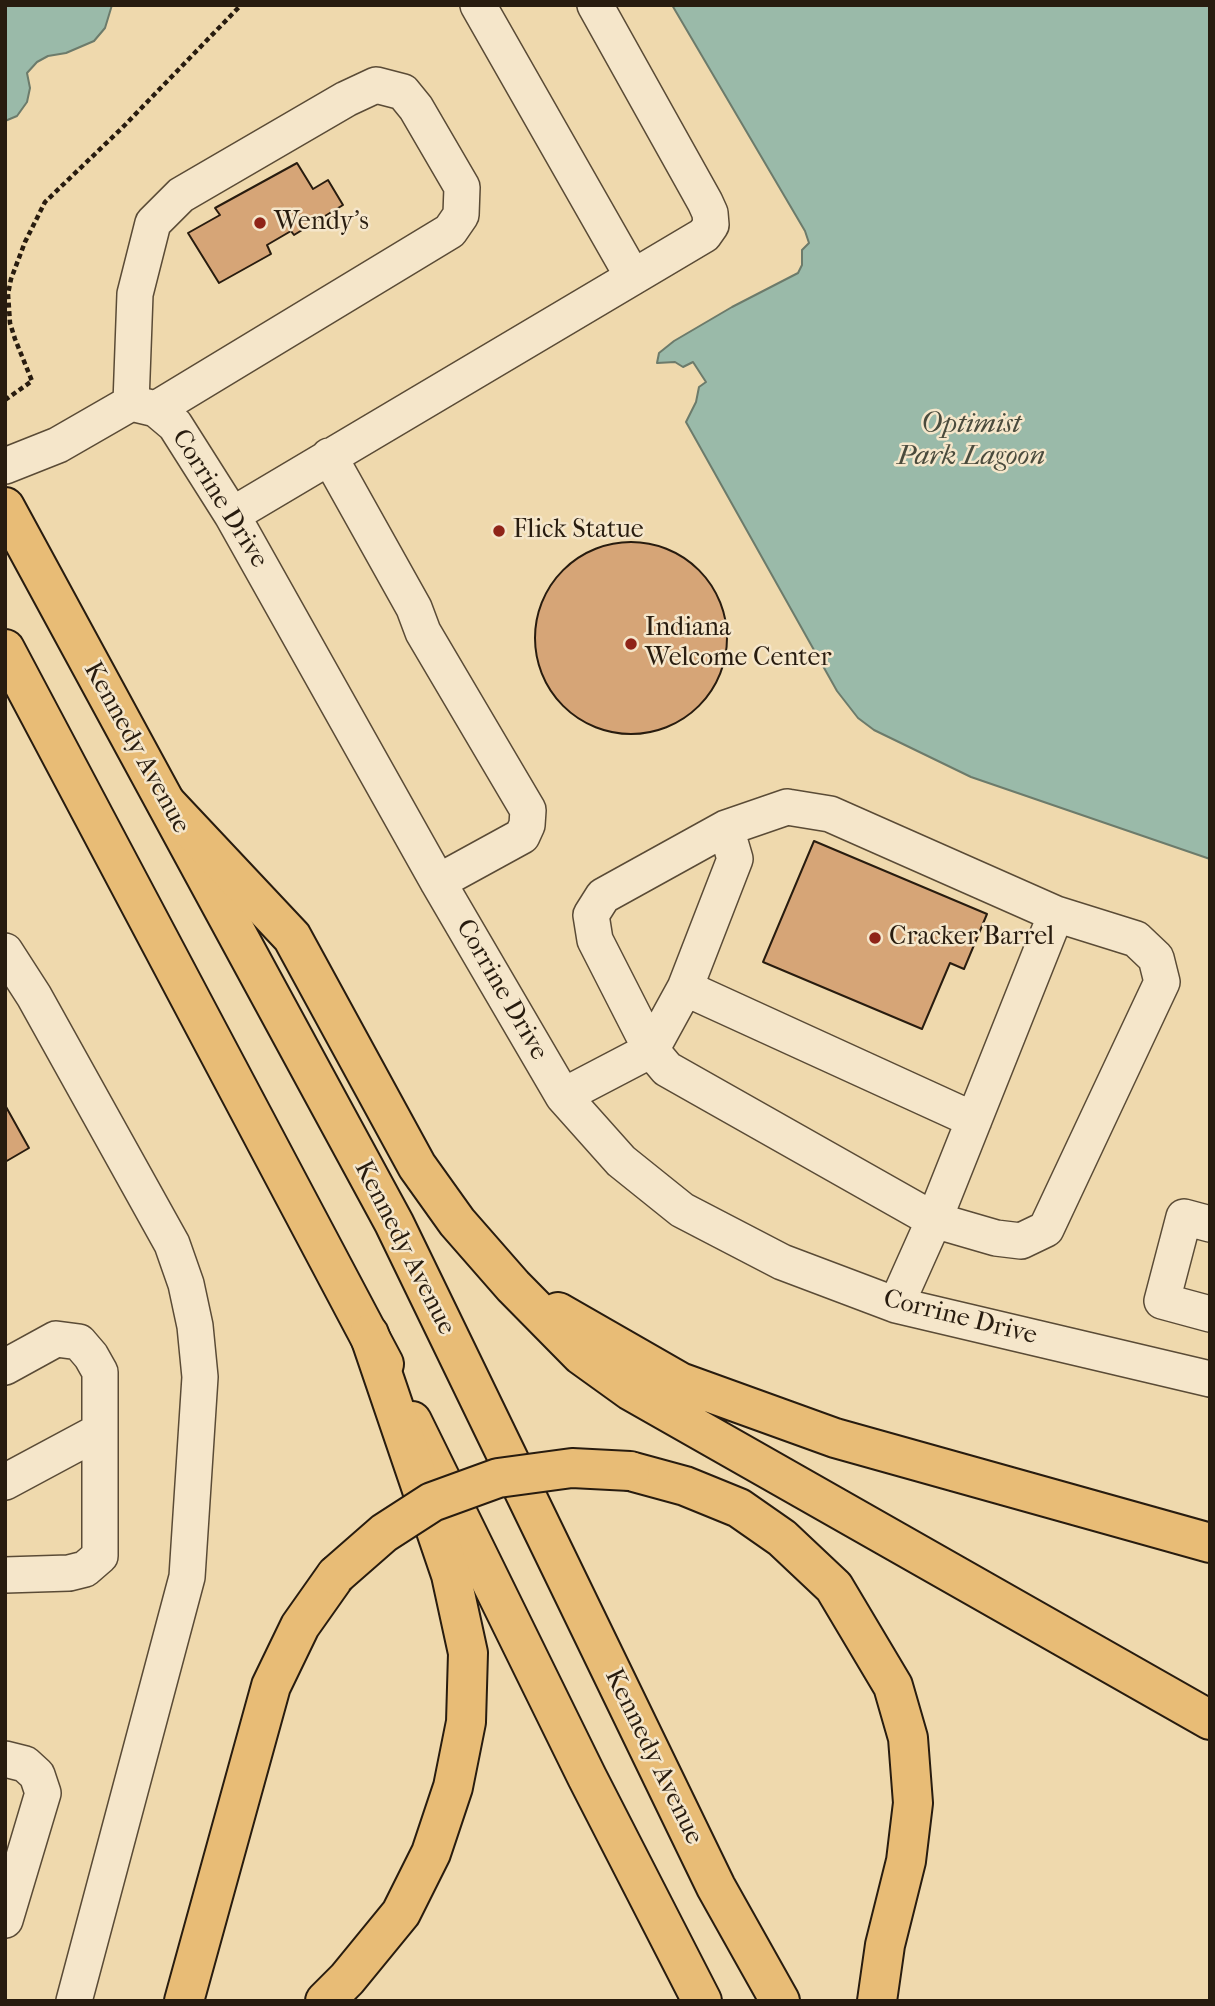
<!DOCTYPE html>
<html>
<head>
<meta charset="utf-8">
<style>
  body { margin:0 }
  #map { position:relative; width:1215px; height:2006px; overflow:hidden; background:#efd9ad; font-family:"IM FELL French Canon",serif }
  canvas { display:block }
  .frame { position:absolute; inset:0; border:7px solid #281c0f; pointer-events:none }
</style>
</head>
<body>
<div id="map">
<canvas width="1215" height="2006"></canvas>
<div class="frame"></div>
</div>
<script>
const ctx = document.querySelector('canvas').getContext('2d');
ctx.lineJoin = 'round';
function paint(path, color) { ctx.fillStyle = color; ctx.fill(path, 'evenodd'); }
const poly = rows => new Path2D(rows.map(r => 'M' + r).join(''));
function strokePath(path, color, width, dash) { ctx.strokeStyle = color; ctx.lineWidth = width; ctx.lineCap = dash ? 'butt' : 'round'; ctx.setLineDash(dash || []); ctx.stroke(path); }
function drawText(font, color, halo, rows, align = 'center') {
  ctx.font = font + ' "IM FELL French Canon",serif'; ctx.lineWidth = 5; ctx.setLineDash([]); ctx.textBaseline = 'middle'; ctx.strokeStyle = halo; ctx.fillStyle = color; for (const [text, x, y, turn = 0] of rows) {
    ctx.save(); ctx.translate(x, y); ctx.rotate((+turn || 0) * Math.PI / 180); ctx.textAlign = isNaN(turn) ? turn : align; if (halo) ctx.strokeText(text, 0, 0); ctx.fillText(text, 0, 0); ctx.restore();
  }
}
const water = poly([
  [5,5,112,5,105,28,94,41,66,53,48,56,37,62,27,73,30,88,27,102,17,116,5,121,5,5],
  [672,5,1210,5,1210,859,971,777,874,730,858,718,837,691,686,422,696,402,699,387,706,382,693,362,683,367,675,362,657,363,659,353,674,341,732,307,798,273,802,265,802,250,809,243,805,231,672,5]
]);
paint(water, '#9abaa9');
strokePath(water, '#6c7b6b', 2);
const building = poly([
  [297,163,313,189,328,180,343,205,294,235,291,231,267,245,271,254,219,283,188,233,220,215,215,208,297,163],
  '535 638a96 96 0 1 1 192 0a96 96 0 1 1-192 0Z',
  [814,841,987,914,964,969,950,963,922,1029,763,962,814,841],
  [5,1105,29,1148,5,1162,5,1105]
]);
paint(building, '#d6a577');
strokePath(building, '#281c0f', 2);
const minor = poly([
  [478,5,633,277],
  [131,403,135,294,153,223,181,195,346,99,376,85,403,92,416,108,462,187,461,215,450,231,156,409],
  [329,456,414,608,423,632,528,810,527,825,522,836,438,882],
  [5,466,58,445,131,403,156,409,175,425,232,515,438,882,563,1096,621,1161,682,1210,782,1262,896,1305,1210,1379],
  [232,515,704,235,711,225,710,213,705,202,595,5],
  [787,807,830,814,1056,914,1136,939,1156,958,1162,982,1046,1229,1021,1241,996,1238,934,1220,667,1069,651,1050,595,940,591,915,603,896,726,828,787,807],
  [5,951,34,996,172,1244,186,1284,195,1326,200,1377,187,1577,74,2001],
  [685,988,974,1120],
  [563,1096,651,1050,685,988,735,859,726,828],
  [1210,1224,1184,1217,1162,1301,1210,1314],
  [896,1305,934,1220,1056,914],
  [5,1367,56,1339,79,1342,91,1356,100,1372,100,1556,85,1569,69,1573,5,1575],
  [5,1482,100,1431],
  [5,1759,25,1764,37,1775,43,1793,5,1920]
]);
const major = poly([
  [5,507,394,1223,716,1887,780,2001],
  [5,649,384,1364],
  [412,1421,587,1777,702,2001]
]);
const highway = poly([
  [167,804,292,937,417,1166,457,1222,513,1286,581,1355,631,1391,1210,1720],
  [558,1312,680,1382,835,1438,1210,1543],
  [630,1471,685,1486,739,1508,782,1538,834,1587,893,1686,908,1738,913,1803,906,1861,885,1945,877,2001],
  [184,2001,271,1686,300,1626,336,1575],
  [325,2001,347,1979,401,1913,431,1853,453,1787,466,1722,468,1653,451,1575,369,1334]
]);
strokePath(minor, '#5a4b36', 38);
strokePath(major, '#281c0f', 42);
strokePath(highway, '#281c0f', 42);
strokePath(poly([
  [5,400,32,381,15,339,10,323,8,294,11,279,25,242,45,202,122,128,241,5]
]), '#281c0f', 4.5, [5, 3.5]);
strokePath(minor, '#f5e6ca', 35);
strokePath(major, '#e8bc76', 38);
strokePath(highway, '#e8bc76', 38);
const highwayBridge = poly([
  [336,1575,384,1533,432,1502,498,1478,572,1468,630,1471]
]);
strokePath(highwayBridge, '#281c0f', 42, []);
strokePath(highwayBridge, '#e8bc76', 38);
for (const [x, y, r, color] of [
  [260,223,7,"#8f2418"],
  [499,531,7,"#8f2418"],
  [631,644,7,"#8f2418"],
  [875,938,7,"#8f2418"]
]) { const dot = new Path2D(); dot.arc(x, y, r, 0, 2 * Math.PI); ctx.fillStyle = color; ctx.fill(dot); strokePath(dot, '#f5e6ca', 2.5); }
drawText('26px', '#281c0f', '#f5e6ca', [
  ["Wendy's",274,223],
  ["Flick Statue",513,531],
  ["Indiana",645,629],
  ["Welcome Center",645,659],
  ["Cracker Barrel",889,938]
], 'left');
drawText('26px', '#281c0f', '#f5e6ca', [
  ["Corrine Drive",219,499,58],
  ["Kennedy Avenue",136,748,61],
  ["Corrine Drive",501,990,60],
  ["Kennedy Avenue",404,1248,63],
  ["Corrine Drive",960,1318,14],
  ["Kennedy Avenue",653,1757,64]
]);
drawText('italic 28px', '#4a4b3d', '#f5e6ca', [
  ["Optimist",971,425],
  ["Park Lagoon",971,457]
]);
</script>
</body>
</html>
